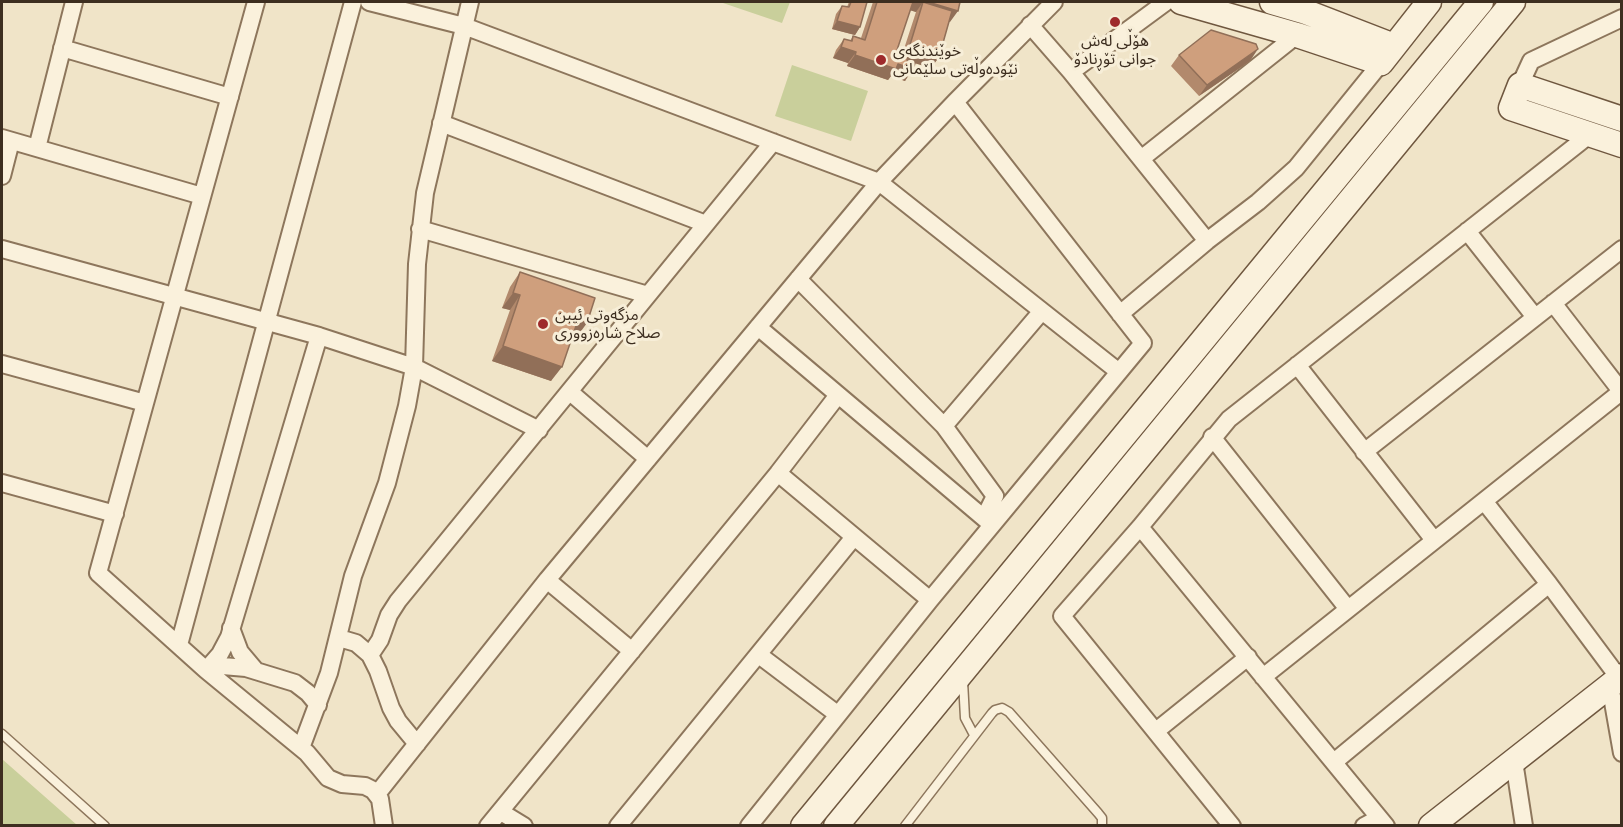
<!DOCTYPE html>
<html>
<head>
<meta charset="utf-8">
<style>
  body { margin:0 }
  #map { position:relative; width:1623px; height:827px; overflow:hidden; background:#f0e4c8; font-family:"Playfair Display",serif }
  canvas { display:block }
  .frame { position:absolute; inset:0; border:3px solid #3d2e20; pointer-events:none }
</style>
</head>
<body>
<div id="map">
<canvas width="1623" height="827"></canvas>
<div class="frame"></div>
</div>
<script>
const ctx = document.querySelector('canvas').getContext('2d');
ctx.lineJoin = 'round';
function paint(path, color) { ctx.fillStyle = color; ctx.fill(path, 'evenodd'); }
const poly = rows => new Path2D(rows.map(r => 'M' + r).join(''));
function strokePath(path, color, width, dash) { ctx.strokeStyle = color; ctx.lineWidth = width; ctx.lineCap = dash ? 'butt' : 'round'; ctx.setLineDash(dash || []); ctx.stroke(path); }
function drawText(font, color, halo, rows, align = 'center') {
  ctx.font = font + ' "Playfair Display","Noto Sans Arabic",serif'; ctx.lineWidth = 6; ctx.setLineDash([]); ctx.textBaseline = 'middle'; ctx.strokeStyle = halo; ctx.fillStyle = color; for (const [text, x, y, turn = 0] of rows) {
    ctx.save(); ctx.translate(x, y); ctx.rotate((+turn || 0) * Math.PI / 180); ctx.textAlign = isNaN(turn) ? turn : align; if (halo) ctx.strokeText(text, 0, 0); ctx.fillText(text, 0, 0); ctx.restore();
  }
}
paint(poly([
  [724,2,790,2,782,23,723,3],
  [792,65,868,91,851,141,775,116],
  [2,759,77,825,2,825]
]), '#c9cf9b');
const lane = poly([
  [963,681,965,718,974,735],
  [2,734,105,826],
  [905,826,992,713,995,710,1002,708,1009,712,1098,813,1102,818,1102,826]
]);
const street = poly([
  [256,2,98,573,206,670,307,753,328,778,342,784,365,786,373,790,380,799,384,826],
  [369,2,464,26,879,182,1119,372],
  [1030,25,1071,72,1207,241],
  [62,48,230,97],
  [1071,72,1166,2],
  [1520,85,1531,61,1622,18],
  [441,123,706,224],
  [2,138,202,196],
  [37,148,74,2],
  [1141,159,1297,35],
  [2,176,11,141],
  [420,229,648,295],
  [1467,231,1535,317],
  [2,249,319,336,414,367,539,430],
  [798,279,944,426,995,496,984,518],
  [1553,303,1621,391],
  [1120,314,1207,241,1258,202,1296,168,1381,63],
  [758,327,991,524],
  [2,364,145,403],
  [1297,365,1434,540],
  [570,392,648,459],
  [944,426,1042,311],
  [1212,437,1348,609],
  [1364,452,1622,249],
  [778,473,930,600],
  [2,483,115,514],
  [1484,501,1549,584,1619,678],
  [1140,527,1386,826],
  [547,580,632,651],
  [231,628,240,652,256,671],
  [339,638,356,643,370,655,378,671,391,708,398,721,417,744],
  [179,645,353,2],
  [370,655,380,640,389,615,398,601,773,142],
  [759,655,837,714],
  [211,665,246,668,295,683,308,693,318,705],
  [206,670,220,654,229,637,319,336],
  [1263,677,1622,391],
  [1610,685,1622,753],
  [1156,731,1248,657],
  [301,748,329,673,353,576,387,483,407,406,414,367,417,264,425,193,470,2],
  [1514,761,1524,826],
  [1334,762,1549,584],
  [377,794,547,580,879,182,955,102,1054,2],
  [501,812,524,826],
  [488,826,778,473,838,395],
  [618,826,854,537],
  [749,826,930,600,1143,343,955,102],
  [1232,826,1062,616,1140,527,1229,419,1588,136],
  [1364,826,1379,818]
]);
const secondary = poly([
  [1181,2,1297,35,1381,63,1429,2],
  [1272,2,1306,12,1394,46],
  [1622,119,1520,85,1511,108,1622,145],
  [803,826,1481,2],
  [836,826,1513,2],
  [1431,826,1622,676]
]);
strokePath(lane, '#8d765c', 11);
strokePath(street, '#8d765c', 20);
strokePath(secondary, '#6f573f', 27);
strokePath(lane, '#faf1dc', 8);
strokePath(street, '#faf1dc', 16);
strokePath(secondary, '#faf1dc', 24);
paint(poly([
  [849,2,867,2,860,27,855,35,832,29,836,14,842,6,847,7],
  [873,2,960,2,949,22,939,57,931,68,915,63,905,81,891,76,888,80,847,66,848,63,833,58,836,50,844,39,850,41,853,36,861,38],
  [910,10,916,12,903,52,897,50],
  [1179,55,1250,61,1199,96,1171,66],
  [520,272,576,338,573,336,551,381,492,361,510,310,502,308,510,287]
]), '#b2896c');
paint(poly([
  [911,2,928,2,958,11,950,22,919,13,923,2,916,12,906,9],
  [837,21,860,27,855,35,832,29],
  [841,47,856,52,848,63,833,58],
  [909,48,939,57,931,68,901,59],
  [1258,49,1250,61,1199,96,1207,85],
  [855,55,898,64,913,69,905,81,891,76,888,80,847,66],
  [513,293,520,295,510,310,502,308],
  [578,320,587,323,576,338,568,335],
  [503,346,562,367,551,381,492,361]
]), '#916f58');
const building = poly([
  [851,2,867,2,860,27,837,21,842,6,849,7,851,2],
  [877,2,913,2,897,50,909,54,907,60,915,63,913,69,898,64,896,69,855,55,856,52,841,47,844,39,852,41,853,36,865,40,877,2],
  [923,2,952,11,939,57,909,48,923,2],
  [928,2,960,2,958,11,928,2],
  [1211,30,1256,44,1258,49,1207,85,1179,55,1211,30],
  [520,272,595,298,587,323,578,320,562,367,503,346,520,295,513,293,520,272]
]);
paint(building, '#cf9f7d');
strokePath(building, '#916f58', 1.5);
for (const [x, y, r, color] of [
  [1115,22,6,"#9e2a2b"],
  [881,60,6,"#9e2a2b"],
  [543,324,6,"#9e2a2b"]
]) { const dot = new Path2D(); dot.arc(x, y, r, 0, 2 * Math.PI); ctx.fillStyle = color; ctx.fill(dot); strokePath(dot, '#f7eed8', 2); }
drawText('16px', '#3d2e20', '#f7eed8', [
  ["ھۆڵی لەش",1115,41,"center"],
  ["جوانی تۆڕنادۆ",1115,59,"center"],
  ["خوێندنگەی",893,51],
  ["نێوده‌وڵه‌تی سلێمانی",893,69],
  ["مزگەوتی ئیبن",555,315],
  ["صلاح شارەزووری",555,333]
], 'left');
</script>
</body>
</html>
